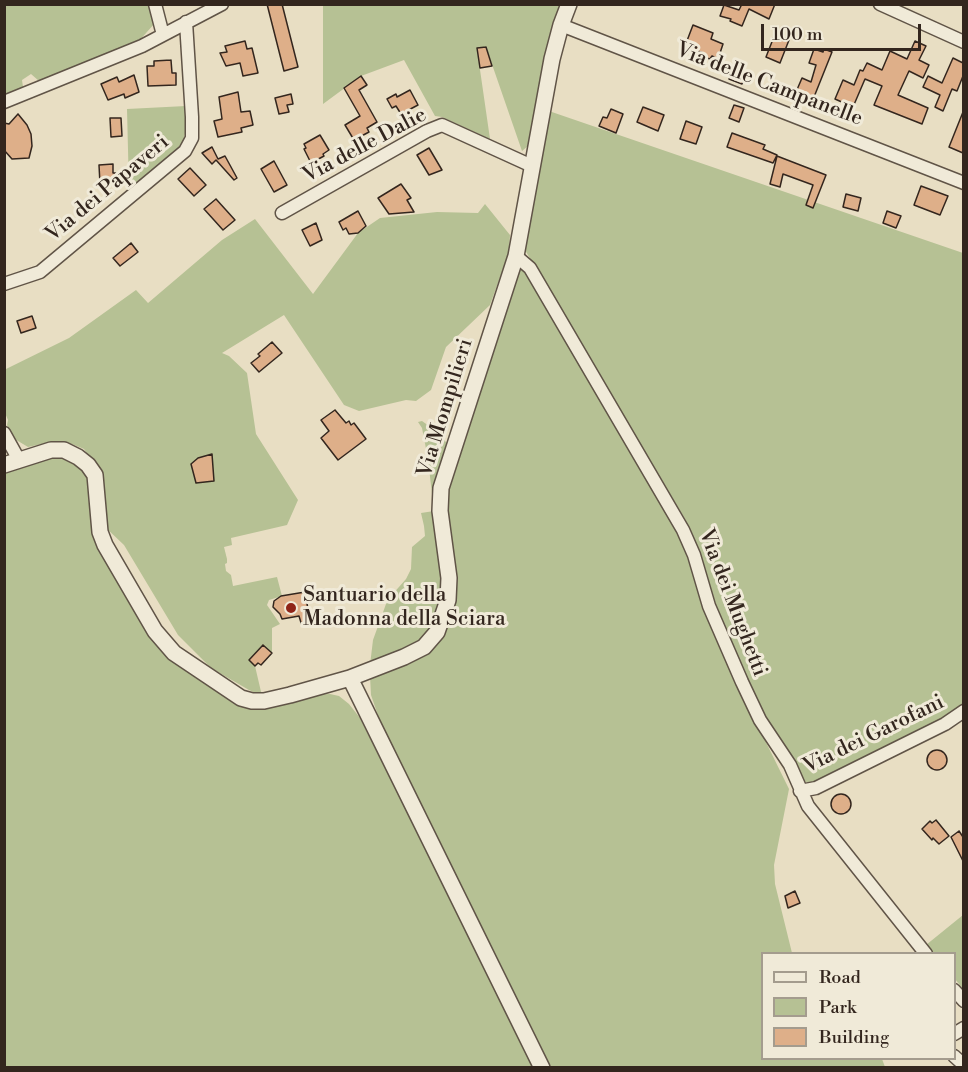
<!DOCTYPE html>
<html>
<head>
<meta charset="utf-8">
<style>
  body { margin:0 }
  #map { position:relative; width:968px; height:1072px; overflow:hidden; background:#e8dec3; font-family:"Libre Bodoni",serif }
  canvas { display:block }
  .frame { position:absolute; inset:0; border:6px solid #33261e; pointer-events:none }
  .legend { position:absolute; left:761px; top:952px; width:195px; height:108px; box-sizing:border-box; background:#f0ead8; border:2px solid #a49c8e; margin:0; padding:8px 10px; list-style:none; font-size:18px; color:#33261e }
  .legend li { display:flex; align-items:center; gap:12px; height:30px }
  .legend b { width:30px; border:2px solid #a49c8e }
  .scale { position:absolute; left:761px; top:24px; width:160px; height:27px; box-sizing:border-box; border:3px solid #33261e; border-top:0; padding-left:8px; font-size:18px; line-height:21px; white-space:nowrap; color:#33261e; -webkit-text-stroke:4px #f0ead8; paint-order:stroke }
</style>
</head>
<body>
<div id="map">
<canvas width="968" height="1072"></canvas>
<div class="frame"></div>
<ul class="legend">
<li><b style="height:8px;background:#f0ead8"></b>Road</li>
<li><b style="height:16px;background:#b6c194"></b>Park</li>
<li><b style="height:16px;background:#deaf89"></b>Building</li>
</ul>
<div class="scale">100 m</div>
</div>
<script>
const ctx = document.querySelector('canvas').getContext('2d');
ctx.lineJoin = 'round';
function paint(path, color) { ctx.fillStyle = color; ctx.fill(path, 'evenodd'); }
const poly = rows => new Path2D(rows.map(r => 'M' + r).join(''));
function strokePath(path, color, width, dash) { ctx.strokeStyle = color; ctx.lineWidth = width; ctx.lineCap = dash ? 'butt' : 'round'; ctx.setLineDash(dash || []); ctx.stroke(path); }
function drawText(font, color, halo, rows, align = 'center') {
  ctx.font = font + ' "Libre Bodoni",serif'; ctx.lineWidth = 6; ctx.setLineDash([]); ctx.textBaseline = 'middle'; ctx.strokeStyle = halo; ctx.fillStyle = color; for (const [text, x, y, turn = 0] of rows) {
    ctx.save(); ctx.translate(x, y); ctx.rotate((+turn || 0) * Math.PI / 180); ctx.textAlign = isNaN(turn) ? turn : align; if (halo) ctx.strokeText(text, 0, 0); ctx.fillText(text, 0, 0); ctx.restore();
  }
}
paint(poly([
  [5,5,150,5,155,23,138,42,39,81,31,74,22,80,23,87,5,94],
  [323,5,561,5,553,26,544,58,528,146,522,151,486,47,477,49,490,139,442,117,435,116,404,60,361,76,323,104],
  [186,106,187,121,184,139,177,150,129,190,127,109],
  [546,110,963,253,964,704,953,715,818,782,810,783,803,781,765,719,716,613,700,555,685,519,522,245],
  [485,204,510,235,509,252,490,305,446,347,431,390,416,401,406,400,359,411,344,405,284,315,222,353,229,356,247,373,256,434,298,500,287,525,231,538,232,545,224,547,227,559,227,563,225,564,226,571,231,575,233,586,277,577,282,596,269,600,267,605,280,624,272,628,272,653,263,645,249,660,255,666,262,696,249,690,211,668,178,635,124,545,104,526,100,471,84,449,72,444,51,442,28,447,13,438,7,425,8,420,5,413,4,370,69,338,136,290,148,303,222,240,255,219,313,294,358,233,380,218,437,212,478,213],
  [521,267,527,271,680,534,757,724,789,789,774,865,775,884,792,953,762,954,762,1058,882,1059,885,1067,551,1067,382,727,371,695,370,676,445,629,444,504,452,467,483,385],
  [422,421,440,434,448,445,433,503,428,459,422,428,418,422],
  [63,457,80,465,90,481,93,524,151,633,233,698,330,694,339,696,349,704,360,718,534,1067,5,1068,5,469,40,458],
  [434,511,443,596,434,627,417,646,370,665,373,640,386,604,391,596,406,579,411,569,412,547,425,536,424,526,421,513],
  [963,915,963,989,955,979,954,954,933,953,926,945]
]), '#b6c194');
const building = poly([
  [267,4,282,4,298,67,284,71,267,4],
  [739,4,775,4,769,19,749,9,742,26,730,21,731,19,720,16,724,5,739,10,741,6,739,4],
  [693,25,713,33,711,39,723,44,718,59,712,56,710,59,702,56,703,53,685,46,693,25],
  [775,34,789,40,780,63,766,57,775,34],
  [245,41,247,49,252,48,258,73,243,76,240,63,226,66,220,53,227,52,225,46,245,41],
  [915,41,926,46,919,60,929,65,923,78,909,71,898,95,928,108,922,124,874,105,882,86,865,79,853,107,835,99,843,80,854,85,860,70,863,71,867,63,882,70,890,51,907,59,915,41],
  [486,47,492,66,480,68,477,48,486,47],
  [814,49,823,52,824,49,832,52,812,102,806,100,806,97,803,95,796,92,802,78,811,82,816,65,809,63,814,49],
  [953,58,963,63,963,76,957,91,952,89,943,111,935,107,940,95,923,87,928,76,942,83,953,58],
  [171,60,172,73,176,73,176,85,148,86,147,66,154,66,154,61,171,60],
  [733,70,746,75,742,84,729,79,733,70],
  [134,75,139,92,125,98,124,94,108,100,101,84,117,77,119,82,134,75],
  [361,76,367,85,359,90,377,122,367,128,369,132,354,140,345,125,360,116,344,88,361,76],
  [410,90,418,105,401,114,396,106,392,108,387,99,396,94,397,97,410,90],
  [238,92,241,112,250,111,253,125,241,128,242,132,218,137,214,121,222,119,219,97,238,92],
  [291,94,293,104,287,105,289,112,279,114,275,98,291,94],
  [734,105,744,108,739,122,729,118,734,105],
  [643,107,664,115,658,131,637,122,643,107],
  [611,109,623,114,616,133,599,126,603,117,607,118,611,109],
  [963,112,963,153,949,147,963,112],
  [18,114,27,125,31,134,32,146,29,158,12,159,4,150,4,123,9,124,18,114],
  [110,118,121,118,122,136,111,137,110,118],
  [686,121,702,127,696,144,680,139,686,121],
  [732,133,765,145,763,149,777,155,773,163,727,147,732,133],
  [320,135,329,150,323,154,324,156,311,163,304,149,306,148,304,144,320,135],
  [212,147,218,159,225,156,237,178,234,180,216,160,212,164,202,153,212,147],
  [429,148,442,170,429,175,417,155,429,148],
  [777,156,826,175,813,208,806,205,813,185,783,174,780,187,770,184,777,156],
  [274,161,287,185,274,192,261,169,274,161],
  [113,164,113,173,117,173,117,184,100,184,99,165,113,164],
  [190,168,206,185,194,196,178,179,190,168],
  [401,184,411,198,407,200,414,212,389,214,378,198,401,184],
  [921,186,948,196,940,215,914,205,921,186],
  [846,194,861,198,858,211,843,207,846,194],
  [216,199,235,220,223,230,204,209,216,199],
  [358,211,366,226,358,233,349,234,346,228,343,230,339,222,358,211],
  [887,211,901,216,896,228,883,223,887,211],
  [316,223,322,240,310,246,302,230,316,223],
  [131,243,138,252,120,266,113,258,131,243],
  [32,316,36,328,21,333,17,321,32,316],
  [272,342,282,353,259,372,251,363,260,356,258,354,272,342],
  [335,410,346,423,349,421,351,425,354,423,366,439,338,460,321,438,329,431,321,420,335,410],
  [212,454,214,481,196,483,191,464,198,458,212,454],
  [305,592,310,621,302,626,299,616,282,619,280,614,273,607,274,601,281,596,305,592],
  [263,645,272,653,261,665,258,663,255,666,249,660,263,645],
  '927 760a10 10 0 1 1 20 0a10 10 0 1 1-20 0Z',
  '831 804a10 10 0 1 1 20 0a10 10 0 1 1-20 0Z',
  [936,820,949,836,939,844,933,838,932,840,922,829,930,821,932,823,936,820],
  [959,831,963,837,963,861,951,837,959,831],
  [795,891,800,903,788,908,785,896,795,891]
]);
paint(building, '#deaf89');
strokePath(building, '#33261e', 1.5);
const minor = poly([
  [155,4,163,35],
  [880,4,964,42],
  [561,25,964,183],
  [4,102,142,46,222,4],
  [282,213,427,131,442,125,532,166],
  [516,256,530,268,683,530,694,555,709,606,742,682,760,720,790,765,808,806,926,954],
  [4,284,40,272,185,151,192,138,192,117,186,22],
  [4,433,19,460],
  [800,791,816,788,945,724,964,711],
  [954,990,964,1001],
  [954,1034,964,1028],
  [954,1056,964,1065]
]);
const tertiary = poly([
  [4,465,51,450,64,450,78,457,88,465,95,475,100,532,105,545,155,631,174,653,241,698,252,701,264,701,290,695,350,678,404,657,424,647,437,632,448,600,449,578,440,511,441,488,516,256,552,59,561,25,569,4],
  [350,678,542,1068]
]);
strokePath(minor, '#605447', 15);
strokePath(tertiary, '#605447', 18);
strokePath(minor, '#f0ead8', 12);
strokePath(tertiary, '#f0ead8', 15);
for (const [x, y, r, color] of [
  [291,608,6,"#8f2418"]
]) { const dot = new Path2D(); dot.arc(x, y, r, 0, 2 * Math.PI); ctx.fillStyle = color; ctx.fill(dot); strokePath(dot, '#f0ead8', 2); }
drawText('21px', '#33261e', '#f0ead8', [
  ["Via delle Campanelle",769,85,21],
  ["Via delle Dalie",365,146,-28],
  ["Via dei Papaveri",108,189,-40],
  ["Via Mompilieri",446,408,-73],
  ["Via dei Mughetti",732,603,69],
  ["Via dei Garofani",874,735,-26]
]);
drawText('21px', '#33261e', '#f0ead8', [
  ["Santuario della",303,596],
  ["Madonna della Sciara",303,620]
], 'left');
</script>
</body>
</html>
